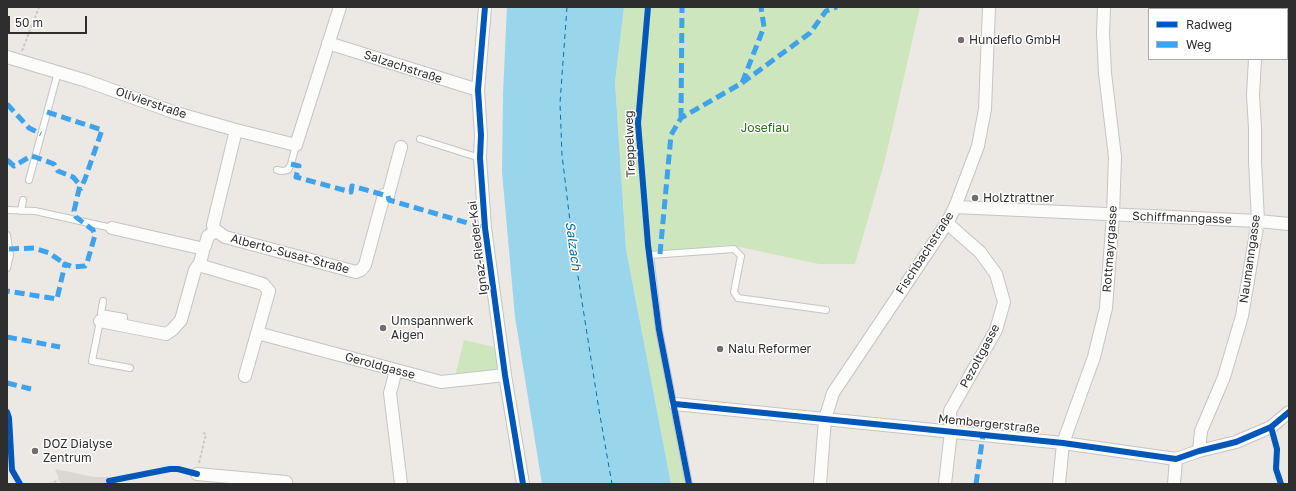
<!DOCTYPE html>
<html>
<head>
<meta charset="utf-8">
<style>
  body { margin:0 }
  #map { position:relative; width:1296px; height:491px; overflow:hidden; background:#ece8e4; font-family:"Golos Text",sans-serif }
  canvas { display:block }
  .frame { position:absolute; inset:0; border:8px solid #2e2e2e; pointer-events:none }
  .legend { position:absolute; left:1148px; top:8px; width:140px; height:52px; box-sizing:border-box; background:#fff; border:1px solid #ababab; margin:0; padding:5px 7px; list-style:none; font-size:12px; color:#2e2e2e }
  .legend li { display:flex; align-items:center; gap:8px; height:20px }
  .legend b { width:20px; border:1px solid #ababab }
  .scale { position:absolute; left:8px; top:16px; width:79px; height:18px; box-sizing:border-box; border:2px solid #2e2e2e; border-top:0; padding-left:5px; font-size:12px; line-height:14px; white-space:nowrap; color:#2e2e2e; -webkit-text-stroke:3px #fff; paint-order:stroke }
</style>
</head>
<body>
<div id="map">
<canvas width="1296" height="491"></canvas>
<div class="frame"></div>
<ul class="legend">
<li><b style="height:5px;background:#0057b8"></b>Radweg</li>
<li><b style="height:5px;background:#3ea3eb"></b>Weg</li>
</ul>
<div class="scale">50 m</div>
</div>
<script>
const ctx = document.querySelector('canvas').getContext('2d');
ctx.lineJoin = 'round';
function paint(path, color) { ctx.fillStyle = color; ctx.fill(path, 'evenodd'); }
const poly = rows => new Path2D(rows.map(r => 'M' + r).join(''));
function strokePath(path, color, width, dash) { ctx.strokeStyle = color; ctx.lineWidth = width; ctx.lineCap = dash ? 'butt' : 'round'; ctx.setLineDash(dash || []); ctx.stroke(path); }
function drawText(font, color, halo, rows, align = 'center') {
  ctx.font = font + ' "Golos Text",sans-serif'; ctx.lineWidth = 3; ctx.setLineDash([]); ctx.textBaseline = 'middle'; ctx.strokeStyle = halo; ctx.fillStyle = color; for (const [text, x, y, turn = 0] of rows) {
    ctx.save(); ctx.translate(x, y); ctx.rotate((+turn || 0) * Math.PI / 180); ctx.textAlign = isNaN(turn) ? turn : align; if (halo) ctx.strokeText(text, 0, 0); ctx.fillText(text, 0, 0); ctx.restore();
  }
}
paint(poly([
  [624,7,920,7,885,160,855,264,819,264,730,245,647,253,669,396,686,484,671,484,626,249,615,82],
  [464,340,498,348,499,369,497,371,455,376]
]), '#cee6be');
paint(poly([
  [55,469,94,477,108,477,110,484,61,484]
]), '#dad6d2');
paint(poly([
  [507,7,624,7,615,82,626,249,671,484,542,484,515,317,502,172,503,94]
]), '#99d6ec');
strokePath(poly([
  [567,7,560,103,562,155,572,238,599,410,612,484]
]), '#0d6fa3', 1, [5, 4]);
const lane = poly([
  [420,139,480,158],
  [277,170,282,171,288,170,291,164,296,145],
  [29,180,58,72],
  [7,210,35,211,112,228],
  [21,211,23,200],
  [7,235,10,255,7,268],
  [103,301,101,313,124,317,123,325],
  [100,321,92,361,130,368],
  [689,484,659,330,650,255,734,249,741,256,734,292,738,298,826,310]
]);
const street = poly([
  [485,7,478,90,481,135,480,158,485,228,505,375,523,484],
  [1256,9,1256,7],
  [328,43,478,90],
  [7,57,87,81,176,113,236,130,296,145,340,7],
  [236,130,213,225,214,229,225,237,356,272,361,270,365,265,384,195,388,196,401,147],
  [955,207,1258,221,1289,224],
  [112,228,200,248,203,251,200,263,202,266,263,284,269,291,258,330,261,334,441,382,505,375],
  [202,249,205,246,208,236,216,231],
  [100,321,166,334,172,330,181,320,195,270,200,263],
  [396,370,390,393,401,484],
  [245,376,258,330],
  [675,404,1063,443,1176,459,1199,451,1236,442,1271,427,1289,412],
  [1199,451,1201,431,1224,377,1242,316,1258,221,1255,161,1255,128,1253,95,1255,59],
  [197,474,286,482,286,484],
  [820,484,825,419,833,393,947,223,955,207,978,146,985,109,989,7],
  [945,484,951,431,950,411,996,330,1004,302,996,274,980,252,947,223],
  [1059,484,1063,443,1094,357,1106,308,1113,215,1115,157,1105,73,1103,33,1104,7],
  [1174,484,1176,459]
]);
strokePath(lane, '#c5c4c5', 8);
strokePath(street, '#c5c4c5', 14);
strokePath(poly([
  [22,51,39,7],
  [199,463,206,434,201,432],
  [49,484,59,480]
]), '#c9c9c8', 2, [3, 2]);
strokePath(lane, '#fcfcfb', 6);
strokePath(street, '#fcfcfb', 12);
strokePath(poly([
  [742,83,810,33,826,11,837,7],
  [7,104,29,128,41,134],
  [47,112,102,130,85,179,80,190],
  [681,118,682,7],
  [7,160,14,166,31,156,35,157,54,164,58,171,73,177,80,185,74,211,76,217,93,230,95,235,87,263,85,266,73,267,65,264,57,299,7,291],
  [291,164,299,166,296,177,351,192,352,186,384,195],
  [388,196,389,200,485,228],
  [9,249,34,248,49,253,65,264],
  [660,254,671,135,681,118,742,83,764,27,761,7],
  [7,337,60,347],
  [7,383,31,389],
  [976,484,983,435]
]), '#3ea3eb', 5, [10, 5]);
strokePath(poly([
  [485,7,478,90,481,135,480,158,485,228,505,375,523,484],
  [648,7,638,123,648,245,659,330,689,484],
  [675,404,1063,443,1176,459,1199,451,1236,442,1271,427,1289,412],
  [7,412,9,418,12,470,20,484],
  [1271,427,1277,449,1276,469,1281,484],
  [109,481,170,469,178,469,197,474]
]), '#0057b8', 6);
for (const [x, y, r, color] of [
  [961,40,4,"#706f6e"],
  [975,198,4,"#706f6e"],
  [383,328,4,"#706f6e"],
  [720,349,4,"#706f6e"],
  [35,451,4,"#706f6e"]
]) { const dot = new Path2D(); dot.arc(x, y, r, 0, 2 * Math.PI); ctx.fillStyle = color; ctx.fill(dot); strokePath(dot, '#fff', 1.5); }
drawText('12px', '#2e2e2e', '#fff', [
  ["Hundeflo GmbH",969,40],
  ["Holztrattner",983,198],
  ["Umspannwerk",391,321],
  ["Aigen",391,335],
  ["Nalu Reformer",728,349],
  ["DOZ Dialyse",43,444],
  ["Zentrum",43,458]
], 'left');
drawText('12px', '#2e2e2e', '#fff', [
  ["Salzachstraße",403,67,18],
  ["Olivierstraße",151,103,19],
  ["Treppelweg",630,144,-92],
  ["Schiffmanngasse",1182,218,2],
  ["Ignaz-Rieder-Kai",478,248,-97],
  ["Rottmayrgasse",1110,249,-86],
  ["Fischbachstraße",925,253,-57],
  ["Alberto-Susat-Straße",290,254,15],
  ["Naumanngasse",1250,259,-82],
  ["Pezoltgasse",980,356,-62],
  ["Geroldgasse",380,366,15],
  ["Membergerstraße",989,424,6]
]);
drawText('12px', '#2c6e1b', '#fff', [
  ["Josefiau",765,128]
]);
drawText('italic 13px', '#0d6fa3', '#fff', [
  ["Salzach",573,246,82]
]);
</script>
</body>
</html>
